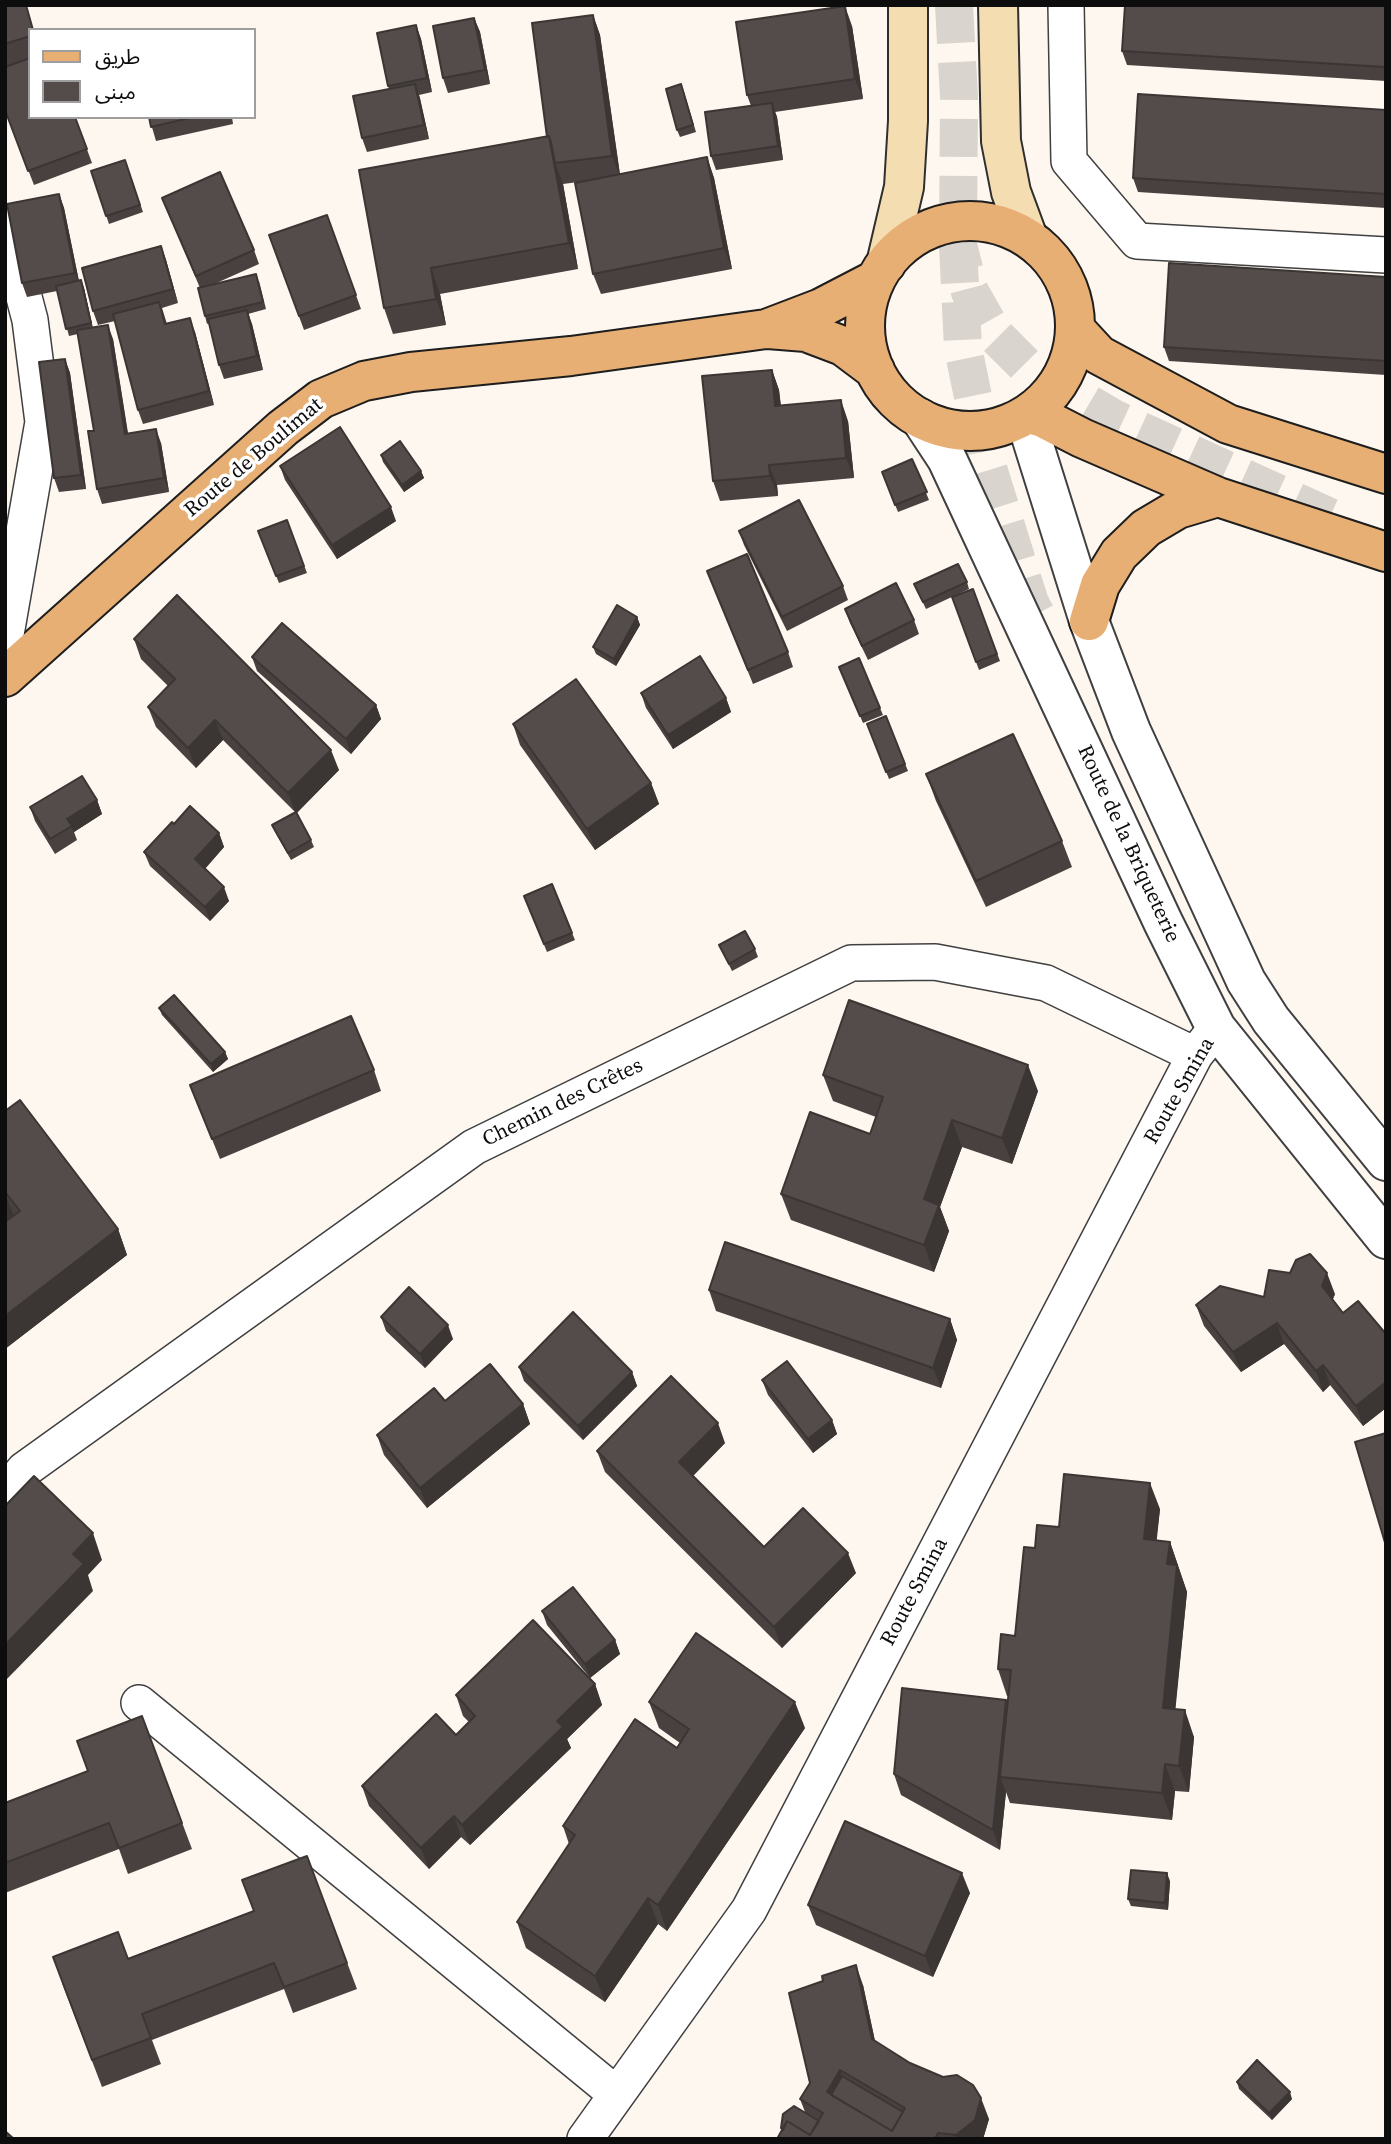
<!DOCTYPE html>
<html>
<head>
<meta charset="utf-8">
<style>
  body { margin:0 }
  #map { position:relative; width:1391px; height:2144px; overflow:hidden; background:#fdf7ef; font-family:"Source Serif 4","Noto Sans Arabic",serif }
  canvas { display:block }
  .frame { position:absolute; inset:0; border:7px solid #0d0d0d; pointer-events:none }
  .legend { position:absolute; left:28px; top:28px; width:228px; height:91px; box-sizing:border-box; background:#fff; border:2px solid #9e9e9e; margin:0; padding:9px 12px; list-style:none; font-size:21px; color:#0d0d0d }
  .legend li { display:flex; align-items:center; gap:14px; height:35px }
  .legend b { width:35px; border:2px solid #9e9e9e }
</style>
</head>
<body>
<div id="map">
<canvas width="1391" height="2144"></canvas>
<div class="frame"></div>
<ul class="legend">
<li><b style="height:9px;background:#e8af74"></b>طريق</li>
<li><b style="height:19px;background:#544c4b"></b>مبنى</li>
</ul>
</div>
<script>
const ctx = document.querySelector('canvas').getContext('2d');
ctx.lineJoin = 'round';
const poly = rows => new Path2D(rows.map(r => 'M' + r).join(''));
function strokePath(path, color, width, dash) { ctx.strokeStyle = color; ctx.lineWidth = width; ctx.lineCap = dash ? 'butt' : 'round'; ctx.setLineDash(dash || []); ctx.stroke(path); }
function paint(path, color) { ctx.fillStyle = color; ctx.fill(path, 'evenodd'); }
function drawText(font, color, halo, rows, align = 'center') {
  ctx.font = font + ' "Source Serif 4",serif'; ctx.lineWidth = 7; ctx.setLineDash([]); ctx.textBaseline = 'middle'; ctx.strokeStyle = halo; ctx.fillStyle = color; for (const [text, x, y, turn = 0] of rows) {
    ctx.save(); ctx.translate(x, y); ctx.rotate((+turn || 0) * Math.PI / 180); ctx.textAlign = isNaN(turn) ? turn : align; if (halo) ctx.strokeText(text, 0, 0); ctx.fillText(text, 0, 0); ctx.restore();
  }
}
strokePath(poly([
  [958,245,963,348,987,465,1030,603,1039,620]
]), '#d9d4cd', 38, [38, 19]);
strokePath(poly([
  [954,5,959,97,958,245,970,292,994,334,1028,368,1113,418,1343,523]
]), '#d9d4cd', 38, [38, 19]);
const minor = poly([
  [1066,5,1069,161,1137,241,1386,255],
  [5,225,30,320,43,422,5,640],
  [5,1493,24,1470,474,1147,851,963,935,962,1046,983,1195,1055],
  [139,1703,616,2094],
  [585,2139,749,1910,1195,1055,1210,1036]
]);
const tertiary = poly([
  [1025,417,1089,621,1131,731,1246,981,1271,1020,1386,1161],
  [920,418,947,459,1163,922,1216,1028,1386,1239]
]);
const secondary = poly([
  [998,5,1001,141,1011,192,1028,238],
  [886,264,904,187,908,121,908,5]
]);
const primary = poly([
  '865 326a105 105 0 1 1 210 0a105 105 0 1 1-210 0Z',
  [768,329,806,332,843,346,875,370],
  [1075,329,1099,355,1228,424,1386,474],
  [1028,414,1043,418,1082,438,1218,497,1386,552],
  [1089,621,1100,585,1119,554,1146,528,1178,509,1218,497],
  [5,677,283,428,321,399,364,381,411,372,571,356,766,329,821,308,875,280]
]);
strokePath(minor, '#404040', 38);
strokePath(tertiary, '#404040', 42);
strokePath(secondary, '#2f2f2f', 42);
strokePath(primary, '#1e1e1e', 42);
strokePath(minor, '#fff', 35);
strokePath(tertiary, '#fff', 38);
strokePath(secondary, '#f5ddb2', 38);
strokePath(primary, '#e8af74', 38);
paint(poly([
  [5,5,30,30,30,117,75,117,92,163,34,185,5,110],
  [1386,5,1386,81,1127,65,1122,51],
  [593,15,600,35,620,174,707,157,714,178,732,269,601,294,593,274,586,181,563,184,578,269,440,294,446,325,393,334,384,308,547,137],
  [474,18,480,32,490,84,448,93,443,78],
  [416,25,421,39,432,92,419,95,429,139,367,152,362,138,389,89,388,86],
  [852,26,863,99,775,112,777,117,783,160,716,170,711,156,751,106,747,95],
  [684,92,696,132,680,137,677,130],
  [1386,110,1386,208,1138,192,1133,178],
  [149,117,232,117,233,124,156,141],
  [125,160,143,212,109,224,91,171],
  [59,194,64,208,79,281,81,280,84,288,93,328,113,339,128,433,161,443,169,492,102,504,97,489,94,431,78,334,69,336,57,291,27,297,22,283],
  [162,198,254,250,259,264,212,285,259,281,266,309,248,314,252,324,263,370,224,379,219,365,209,323,207,324,205,316,200,288],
  [327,215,361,309,304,330,269,235],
  [161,246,166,260,178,303,162,308,167,324,195,332,214,405,143,424,138,410,115,321,98,325,93,311],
  [1386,277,1386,375,1169,361,1164,347],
  [65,359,70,373,86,489,59,492,54,478],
  [772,370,779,390,781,406,848,421,854,478,777,485,778,496,720,501,713,481],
  [381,455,421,471,424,478,404,492,383,462],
  [912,459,929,500,898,512,882,472],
  [280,466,396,521,337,559,285,480],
  [287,520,307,573,279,583,258,531],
  [739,531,843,586,848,600,787,631,744,545],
  [707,571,788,652,793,667,753,684],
  [967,582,969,589,926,609,914,584],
  [973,589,1000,661,979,670,952,597],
  [845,609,914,620,919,634,868,660,850,623],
  [637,617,640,625,616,666,596,654,593,647],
  [134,639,339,770,296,813,311,840,314,847,291,860,275,832,272,825,295,812,223,740,196,768,156,727,148,707,168,686,141,659],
  [252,657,376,705,381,719,351,754,257,671],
  [842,674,880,708,883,715,863,723],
  [641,693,726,698,731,712,673,749,646,708],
  [886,716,908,771,889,779,867,724],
  [513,724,651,783,659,804,595,850,520,745],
  [926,774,1062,841,1072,867,986,907,936,801],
  [97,800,102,814,74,832,77,840,55,854,35,821,30,807],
  [174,824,219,833,224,847,205,869,229,901,210,921,150,866,144,852],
  [552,884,575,940,547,952,524,896],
  [719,945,755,949,758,957,732,971],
  [159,1008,225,1052,228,1059,213,1072,162,1015],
  [374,1070,381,1091,220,1159,190,1085],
  [823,1075,1038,1091,1012,1164,962,1147,940,1207,949,1231,934,1272,791,1220,781,1194,870,1134,876,1117,833,1101],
  [5,1111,118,1229,127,1255,5,1349],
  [709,1290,950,1319,957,1340,941,1388,716,1311],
  [1335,1294,1333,1299,1343,1313,1386,1334,1386,1408,1363,1426,1330,1385,1323,1392,1284,1344,1241,1372,1204,1326,1196,1305,1264,1297],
  [381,1317,453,1339,425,1368,386,1331],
  [519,1367,632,1372,637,1386,583,1440,524,1381],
  [762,1380,832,1420,837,1434,813,1453,768,1395],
  [445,1401,523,1404,530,1424,427,1508,384,1455,377,1435],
  [725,1443,693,1476,764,1547,856,1573,782,1648,605,1472,597,1451],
  [1160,1509,1156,1541,1170,1542,1187,1592,1175,1709,1194,1737,1189,1792,1175,1791,1172,1820,1010,1803,1006,1792,1000,1850,901,1795,894,1774,1008,1705,1009,1696,1007,1696,998,1669,1015,1636,1059,1527],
  [542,1611,615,1640,620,1654,590,1678,547,1625],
  [595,1684,602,1705,567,1739,571,1748,470,1845,461,1837,429,1869,369,1806,362,1786,456,1735,469,1722,463,1716,456,1695],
  [649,1702,805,1728,667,1931,658,1924,605,2002,526,1948,517,1922,569,1844,563,1826,677,1748,680,1743,659,1728],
  [142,1716,192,1849,128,1874,119,1849,5,1893,5,1803,88,1771],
  [307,1856,357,1989,293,2013,284,1989,152,2040,161,2064,102,2087,62,1983,253,1911],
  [1170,1881,1168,1910,1131,1906,1128,1899],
  [970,1893,933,1977,816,1925,808,1905],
  [863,1985,875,2041,989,2119,983,2139,777,2139,782,2131,781,2128,805,2112,800,2099,810,2083],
  [1237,2082,1292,2099,1272,2120,1239,2089]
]), '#484140');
paint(poly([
  [845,6,852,26,863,99,855,79],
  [593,15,600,35,620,176,612,156],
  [474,18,480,32,490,84,485,70],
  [416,25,421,39,432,92,427,78],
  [415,84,420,98,429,139,424,125],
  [772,103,777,117,783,160,778,146],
  [549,136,555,163,563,184,578,269,569,243],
  [707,157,714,178,732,269,724,248],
  [59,194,64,208,80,287,75,273],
  [161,246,166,260,178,303,173,289],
  [431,268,440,294,446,325,436,299],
  [81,280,84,288,93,330,91,323],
  [247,310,252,324,263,370,257,356],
  [190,318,195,332,214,405,209,391],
  [108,325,113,339,130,448,125,434],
  [65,359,70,373,86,489,81,475],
  [772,370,779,390,783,427,775,406],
  [841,400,848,421,854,478,846,458],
  [5,413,7,436,5,430],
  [156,429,161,443,169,492,164,478],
  [769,465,777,485,778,496,770,476],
  [421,471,424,478,404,492,402,485],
  [391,507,396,521,337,559,332,545],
  [637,617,640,625,616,666,614,659],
  [726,698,731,712,673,749,668,735],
  [376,705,381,719,351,754,346,739],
  [215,720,223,740,196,768,188,748],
  [331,750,339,770,296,814,288,793],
  [651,783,659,804,595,850,587,829],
  [97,800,102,814,74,832,67,819],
  [219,833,224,847,200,874,195,859],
  [224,887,229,901,210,921,205,907],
  [225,1052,228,1059,213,1072,211,1064],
  [1028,1065,1038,1091,1012,1164,1002,1138],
  [952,1120,962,1147,940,1207,949,1231,934,1272,924,1245,924,1199],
  [5,1194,14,1216,5,1223],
  [118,1229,127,1255,5,1349,5,1316],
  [1327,1273,1335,1294,1329,1307,1322,1286],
  [950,1319,957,1340,941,1388,933,1368],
  [1277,1323,1284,1344,1241,1372,1233,1352],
  [448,1325,453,1339,425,1368,420,1354],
  [1323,1365,1330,1385,1323,1392,1316,1371],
  [632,1372,637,1386,583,1440,578,1426],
  [1386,1382,1386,1408,1363,1426,1356,1406],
  [523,1404,530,1424,427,1508,420,1488],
  [832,1420,837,1434,813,1453,808,1439],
  [718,1423,725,1443,687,1482,679,1462],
  [1150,1483,1160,1509,1154,1566,1144,1539],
  [93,1533,102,1560,88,1575,93,1591,5,1681,5,1645,73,1554],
  [1170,1542,1187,1592,1173,1734,1163,1708,1167,1564],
  [848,1553,856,1573,782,1648,774,1627],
  [615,1640,620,1654,590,1678,585,1664],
  [595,1684,602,1705,567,1739,571,1748,470,1845,462,1825,557,1721],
  [1006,1700,1013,1720,1000,1777,1006,1792,1000,1850,993,1830],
  [795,1702,805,1728,667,1931,658,1905],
  [1185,1710,1194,1737,1189,1792,1179,1766],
  [1165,1764,1175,1791,1172,1820,1162,1793],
  [454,1816,461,1837,429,1869,421,1848],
  [962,1873,970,1893,933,1977,925,1956],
  [1167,1873,1170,1881,1168,1910,1165,1903],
  [648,1898,658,1924,605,2002,595,1976],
  [856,1965,863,1985,879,2060,872,2039],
  [840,2070,847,2090,839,2105,827,2092],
  [1290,2092,1292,2099,1272,2120,1269,2113],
  [981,2098,989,2119,983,2139,958,2139,956,2135]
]), '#3b3534');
const building = poly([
  [5,5,26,5,33,30,30,30,30,36,5,44,5,5],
  [1125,5,1386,5,1386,67,1122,51,1125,5],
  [845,6,855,79,747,95,736,22,845,6],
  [593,15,612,156,555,163,551,142,549,136,547,137,532,23,593,15],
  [474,18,485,70,443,78,433,26,474,18],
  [416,25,427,78,388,86,377,33,416,25],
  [30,58,30,117,75,117,87,149,28,171,5,110,5,67,30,58],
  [415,84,424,125,362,138,353,96,415,84],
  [681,84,693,125,677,130,666,89,681,84],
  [1138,94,1386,110,1386,194,1133,178,1138,94],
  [772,103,778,146,711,156,705,112,772,103],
  [149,117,194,117,151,127,149,117],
  [549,136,569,243,431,268,436,299,384,308,359,170,549,136],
  [707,157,724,248,593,274,575,183,707,157],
  [125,160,140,205,106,216,91,171,125,160],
  [220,172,254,250,196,276,162,198,220,172],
  [59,194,75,273,22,283,7,204,59,194],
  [327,215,356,295,299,316,269,235,327,215],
  [161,246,173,289,93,311,82,268,161,246],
  [1169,263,1386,277,1386,361,1164,347,1169,263],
  [256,274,263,302,205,316,198,288,256,274],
  [81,280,91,323,66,329,56,286,81,280],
  [159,302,165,324,190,318,209,391,138,410,113,314,159,302],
  [247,310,257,356,219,365,208,319,247,310],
  [108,325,125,434,156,429,164,478,97,489,88,431,94,431,77,330,108,325],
  [65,359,81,475,54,478,39,362,65,359],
  [772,370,775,406,841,400,846,458,769,465,770,476,713,481,702,376,772,370],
  [340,427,391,507,332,545,280,466,340,427],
  [400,441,421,471,402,485,381,455,400,441],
  [912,459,927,492,895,505,882,472,912,459],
  [799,500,843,586,782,617,739,531,799,500],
  [287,520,304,566,276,576,258,531,287,520],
  [747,554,788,652,748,670,707,571,747,554],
  [958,564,967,582,923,602,914,584,958,564],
  [896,583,914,620,862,646,845,609,896,583],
  [973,589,997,654,976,662,952,597,973,589],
  [177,595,331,750,288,793,215,720,188,748,148,707,175,679,134,639,177,595],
  [617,605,637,617,614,659,593,647,617,605],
  [282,623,376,705,346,739,252,657,282,623],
  [700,656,726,698,668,735,641,693,700,656],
  [859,658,880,708,860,716,839,667,859,658],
  [576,679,651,783,587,829,513,724,576,679],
  [886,716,905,764,886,772,867,724,886,716],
  [1013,734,1062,841,976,881,926,774,1013,734],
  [82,776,97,800,67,819,72,826,50,839,30,807,82,776],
  [190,806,219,833,195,859,224,887,205,907,144,852,172,822,174,824,190,806],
  [296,812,311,840,288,853,272,825,296,812],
  [552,884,572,933,544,944,524,896,552,884],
  [745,931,755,949,729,964,719,945,745,931],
  [174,995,225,1052,211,1064,159,1008,174,995],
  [849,1000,1028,1065,1002,1138,952,1120,924,1199,939,1205,924,1245,781,1194,810,1112,870,1134,883,1097,823,1075,849,1000],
  [351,1016,374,1070,212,1139,190,1085,351,1016],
  [20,1100,118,1229,5,1316,5,1222,20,1211,5,1192,5,1111,20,1100],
  [725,1242,950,1319,933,1368,709,1290,725,1242],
  [1310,1254,1327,1273,1322,1286,1343,1313,1358,1301,1386,1334,1386,1382,1356,1406,1323,1365,1316,1371,1277,1323,1233,1352,1196,1305,1220,1286,1264,1297,1269,1270,1290,1273,1296,1260,1310,1254],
  [409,1287,448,1325,420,1354,381,1317,409,1287],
  [573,1312,632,1372,578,1426,519,1367,573,1312],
  [787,1361,832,1420,808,1439,762,1380,787,1361],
  [490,1364,523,1404,420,1488,377,1435,434,1388,445,1401,490,1364],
  [671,1376,718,1423,679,1462,764,1547,803,1508,848,1553,774,1627,597,1451,671,1376],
  [1386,1433,1386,1546,1355,1442,1386,1433],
  [1064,1474,1150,1483,1144,1539,1170,1542,1167,1564,1177,1565,1163,1708,1185,1710,1179,1766,1165,1764,1162,1793,1000,1777,1011,1670,998,1669,1001,1634,1015,1636,1024,1547,1035,1548,1037,1525,1059,1527,1064,1474],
  [34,1476,93,1533,73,1554,84,1564,5,1645,5,1506,34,1476],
  [573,1587,615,1640,585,1664,542,1611,573,1587],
  [533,1620,595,1684,557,1721,563,1727,462,1825,454,1816,421,1848,362,1786,436,1714,456,1735,475,1716,456,1695,533,1620],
  [696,1633,795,1702,658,1905,648,1898,595,1976,517,1922,575,1835,563,1826,635,1719,677,1748,689,1729,649,1702,696,1633],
  [902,1688,1006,1700,993,1830,894,1774,902,1688],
  [142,1716,182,1823,119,1848,109,1823,5,1863,5,1803,88,1771,77,1741,142,1716],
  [845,1821,962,1873,925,1956,808,1905,845,1821],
  [307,1856,347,1963,284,1987,274,1963,142,2014,151,2038,92,2060,53,1957,118,1932,128,1959,254,1911,242,1880,307,1856],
  [1131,1870,1167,1873,1165,1903,1128,1899,1131,1870],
  [856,1965,872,2039,910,2063,943,2077,957,2075,973,2085,981,2098,975,2120,956,2135,938,2133,935,2139,777,2139,787,2121,810,2135,823,2113,800,2099,810,2083,789,1993,823,1981,822,1976,856,1965],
  [840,2070,905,2108,892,2131,827,2092,840,2070],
  [1257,2060,1290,2092,1269,2113,1237,2082,1257,2060],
  [842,2076,903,2112,892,2131,831,2095,842,2076],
  [794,2106,819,2121,810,2135,787,2121,783,2130,781,2128,783,2114,794,2106],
  [5,2131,14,2139,5,2139,5,2131]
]);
paint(building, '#544c4b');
strokePath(building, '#3b3534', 2);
drawText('21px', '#0d0d0d', '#fff', [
  ["Route de Boulimat",254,458,-40],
  ["Route de la Briqueterie",1128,844,65],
  ["Route Smina",1180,1091,-60],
  ["Chemin des Crêtes",563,1103,-26],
  ["Route Smina",915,1592,-62]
]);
</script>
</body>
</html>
